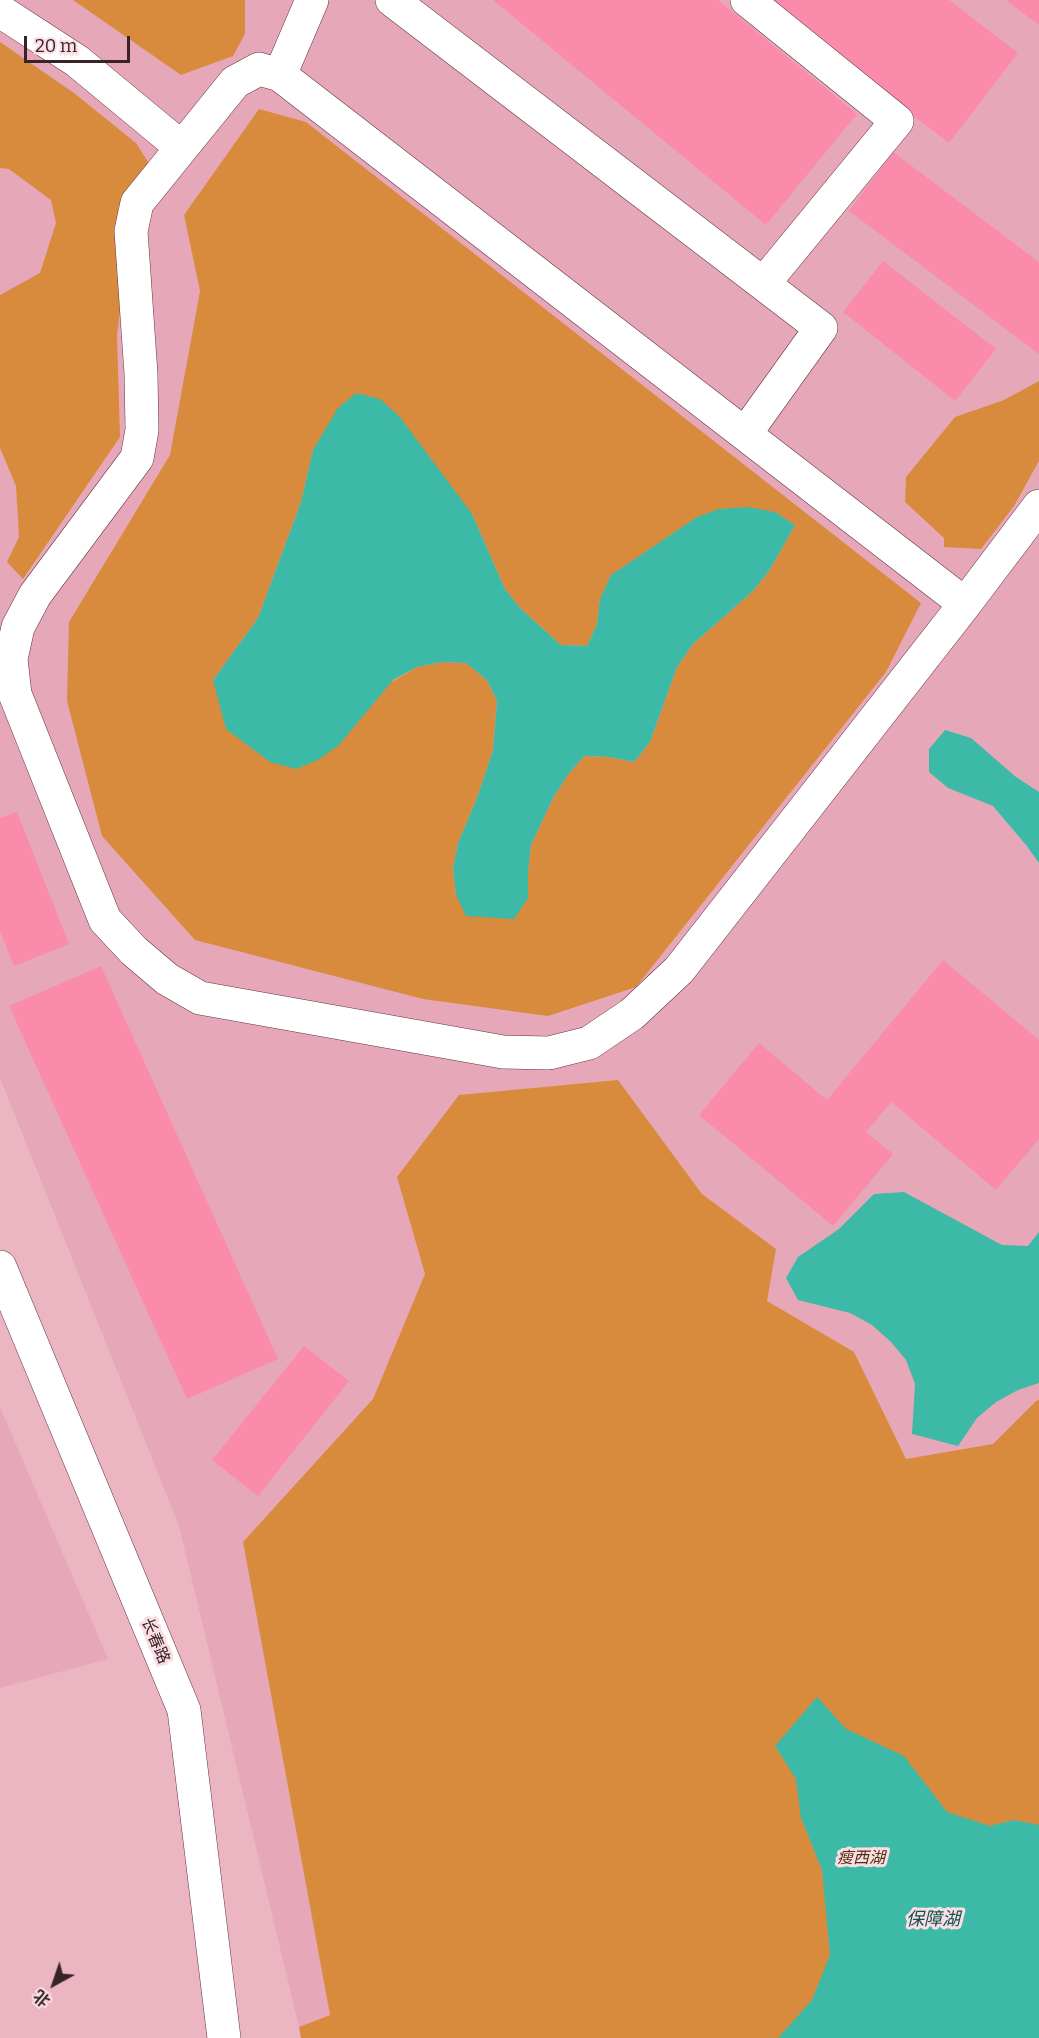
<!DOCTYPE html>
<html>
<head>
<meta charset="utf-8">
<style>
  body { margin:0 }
  #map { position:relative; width:1039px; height:2038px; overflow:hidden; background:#ebb5c2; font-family:Bitter,"Noto Sans SC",serif }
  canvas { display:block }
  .north { position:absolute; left:24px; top:1954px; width:60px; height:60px; -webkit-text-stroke:4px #fadee4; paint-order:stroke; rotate:220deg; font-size:16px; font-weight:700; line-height:24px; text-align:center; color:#382329 }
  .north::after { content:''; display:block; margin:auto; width:21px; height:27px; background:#382329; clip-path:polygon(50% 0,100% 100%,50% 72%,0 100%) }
  .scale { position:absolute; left:24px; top:36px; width:106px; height:27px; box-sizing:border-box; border:3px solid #382329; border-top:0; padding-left:8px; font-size:18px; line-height:21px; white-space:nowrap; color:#382329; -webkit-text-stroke:4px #fadee4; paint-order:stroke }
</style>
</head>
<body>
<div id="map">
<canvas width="1039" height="2038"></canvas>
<div class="north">北</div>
<div class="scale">20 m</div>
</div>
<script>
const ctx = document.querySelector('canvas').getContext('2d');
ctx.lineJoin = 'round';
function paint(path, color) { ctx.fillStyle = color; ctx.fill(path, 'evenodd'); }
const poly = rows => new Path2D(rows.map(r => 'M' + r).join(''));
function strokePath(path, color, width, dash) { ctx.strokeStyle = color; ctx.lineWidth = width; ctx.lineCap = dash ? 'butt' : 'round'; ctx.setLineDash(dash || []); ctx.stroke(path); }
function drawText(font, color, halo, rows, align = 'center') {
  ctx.font = font + ' Bitter,"Noto Sans SC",serif'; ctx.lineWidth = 6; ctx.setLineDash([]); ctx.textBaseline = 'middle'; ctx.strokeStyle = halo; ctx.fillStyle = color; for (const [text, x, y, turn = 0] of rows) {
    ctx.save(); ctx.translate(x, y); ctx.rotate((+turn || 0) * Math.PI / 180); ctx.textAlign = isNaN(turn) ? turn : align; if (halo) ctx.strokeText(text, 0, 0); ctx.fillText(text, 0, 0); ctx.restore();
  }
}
paint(poly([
  [0,0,1039,0,1039,1494,557,1926,299,2027,179,1526,0,1078],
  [0,1407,108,1659,0,1688]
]), '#e6a8b8');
paint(poly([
  [73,0,245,0,245,34,233,56,181,75],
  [0,42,74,93,136,143,150,165,118,207,123,286,117,335,120,437,23,579,7,562,19,537,16,486,0,448,0,295,40,273,56,223,51,200,9,169,0,168],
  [259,109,306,122,921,603,886,672,636,987,548,1016,423,999,195,940,102,836,67,701,69,622,170,455,200,291,184,215],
  [313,450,472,514,505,589,520,608,561,645,587,646,597,624,600,599,795,525,769,571,753,591,693,644,677,667,650,742,634,762,609,757,584,756,567,776,553,798,531,845,528,871,528,898,456,895,453,868,458,843,477,798,493,750,497,701,487,680,466,663,442,662,417,667,393,681,213,680,258,618,301,502],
  [1039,381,1039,461,1014,506,981,549,944,547,944,538,905,502,906,477,955,417,1004,400],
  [618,1080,702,1194,776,1249,767,1301,854,1352,906,1459,993,1444,1036,1401,1039,1400,1039,2038,301,2038,299,2027,330,2015,243,1542,373,1399,425,1274,397,1177,459,1095]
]), '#d98b3d');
paint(poly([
  [356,393,380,399,400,417,472,514,505,589,520,608,561,645,587,646,597,624,600,599,611,575,697,517,719,509,748,507,775,512,795,525,769,571,753,591,693,644,677,667,650,742,634,762,609,757,584,756,567,776,553,798,531,845,528,871,528,898,514,919,466,916,456,895,453,868,458,843,477,798,493,750,497,701,487,680,466,663,442,662,417,667,393,680,339,745,318,760,296,769,270,762,226,729,213,680,258,618,301,502,313,450,338,408],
  [945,730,971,738,1016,777,1039,792,1039,863,1026,845,993,806,948,788,929,772,929,749],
  [904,1192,1002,1245,1028,1246,1039,1232,1039,1383,1018,1390,996,1402,977,1418,958,1446,912,1434,915,1384,906,1360,891,1342,872,1325,850,1313,798,1300,786,1278,798,1257,839,1229,874,1194],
  [817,1697,846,1729,904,1756,947,1812,990,1826,1014,1820,1039,1825,1039,2038,778,2038,812,2000,830,1955,822,1870,801,1818,796,1779,775,1746]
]), '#3db9a8');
paint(poly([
  [493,0,718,0,857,114,766,225],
  [762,0,949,0,1018,53,949,143],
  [1006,0,1039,0,1039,25],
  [893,152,1039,262,1039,354,849,211],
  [883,261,996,349,955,401,843,312],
  [17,812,69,944,14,966,0,931,0,818],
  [943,960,1039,1040,1039,1139,996,1190,891,1102,866,1132,893,1154,833,1226,699,1115,759,1043,827,1100],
  [101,966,278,1359,187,1399,9,1006],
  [304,1346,349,1381,258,1496,212,1460]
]), '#fa8bab');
const minor = poly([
  [392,0,821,328,745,434],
  [747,0,897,121,764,283],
  [0,11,77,61,181,147],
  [280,75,312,0],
  [965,604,280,75,259,69,235,82,137,203,131,231,141,374,142,430,137,458,35,595,18,627,11,659,15,694,105,920,134,951,167,979,200,998,503,1052,549,1053,589,1043,632,1014,679,970,965,604,1039,506],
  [0,1267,184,1710,224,2038]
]);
strokePath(minor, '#613441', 34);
strokePath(minor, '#fff', 33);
drawText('16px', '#382329', '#fadee4', [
  ["长春路",155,1641,67]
]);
drawText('italic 16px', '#502f0d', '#fadee4', [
  ["瘦西湖",861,1859]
]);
drawText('italic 18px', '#0c534b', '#fadee4', [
  ["保障湖",933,1920]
]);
</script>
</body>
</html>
